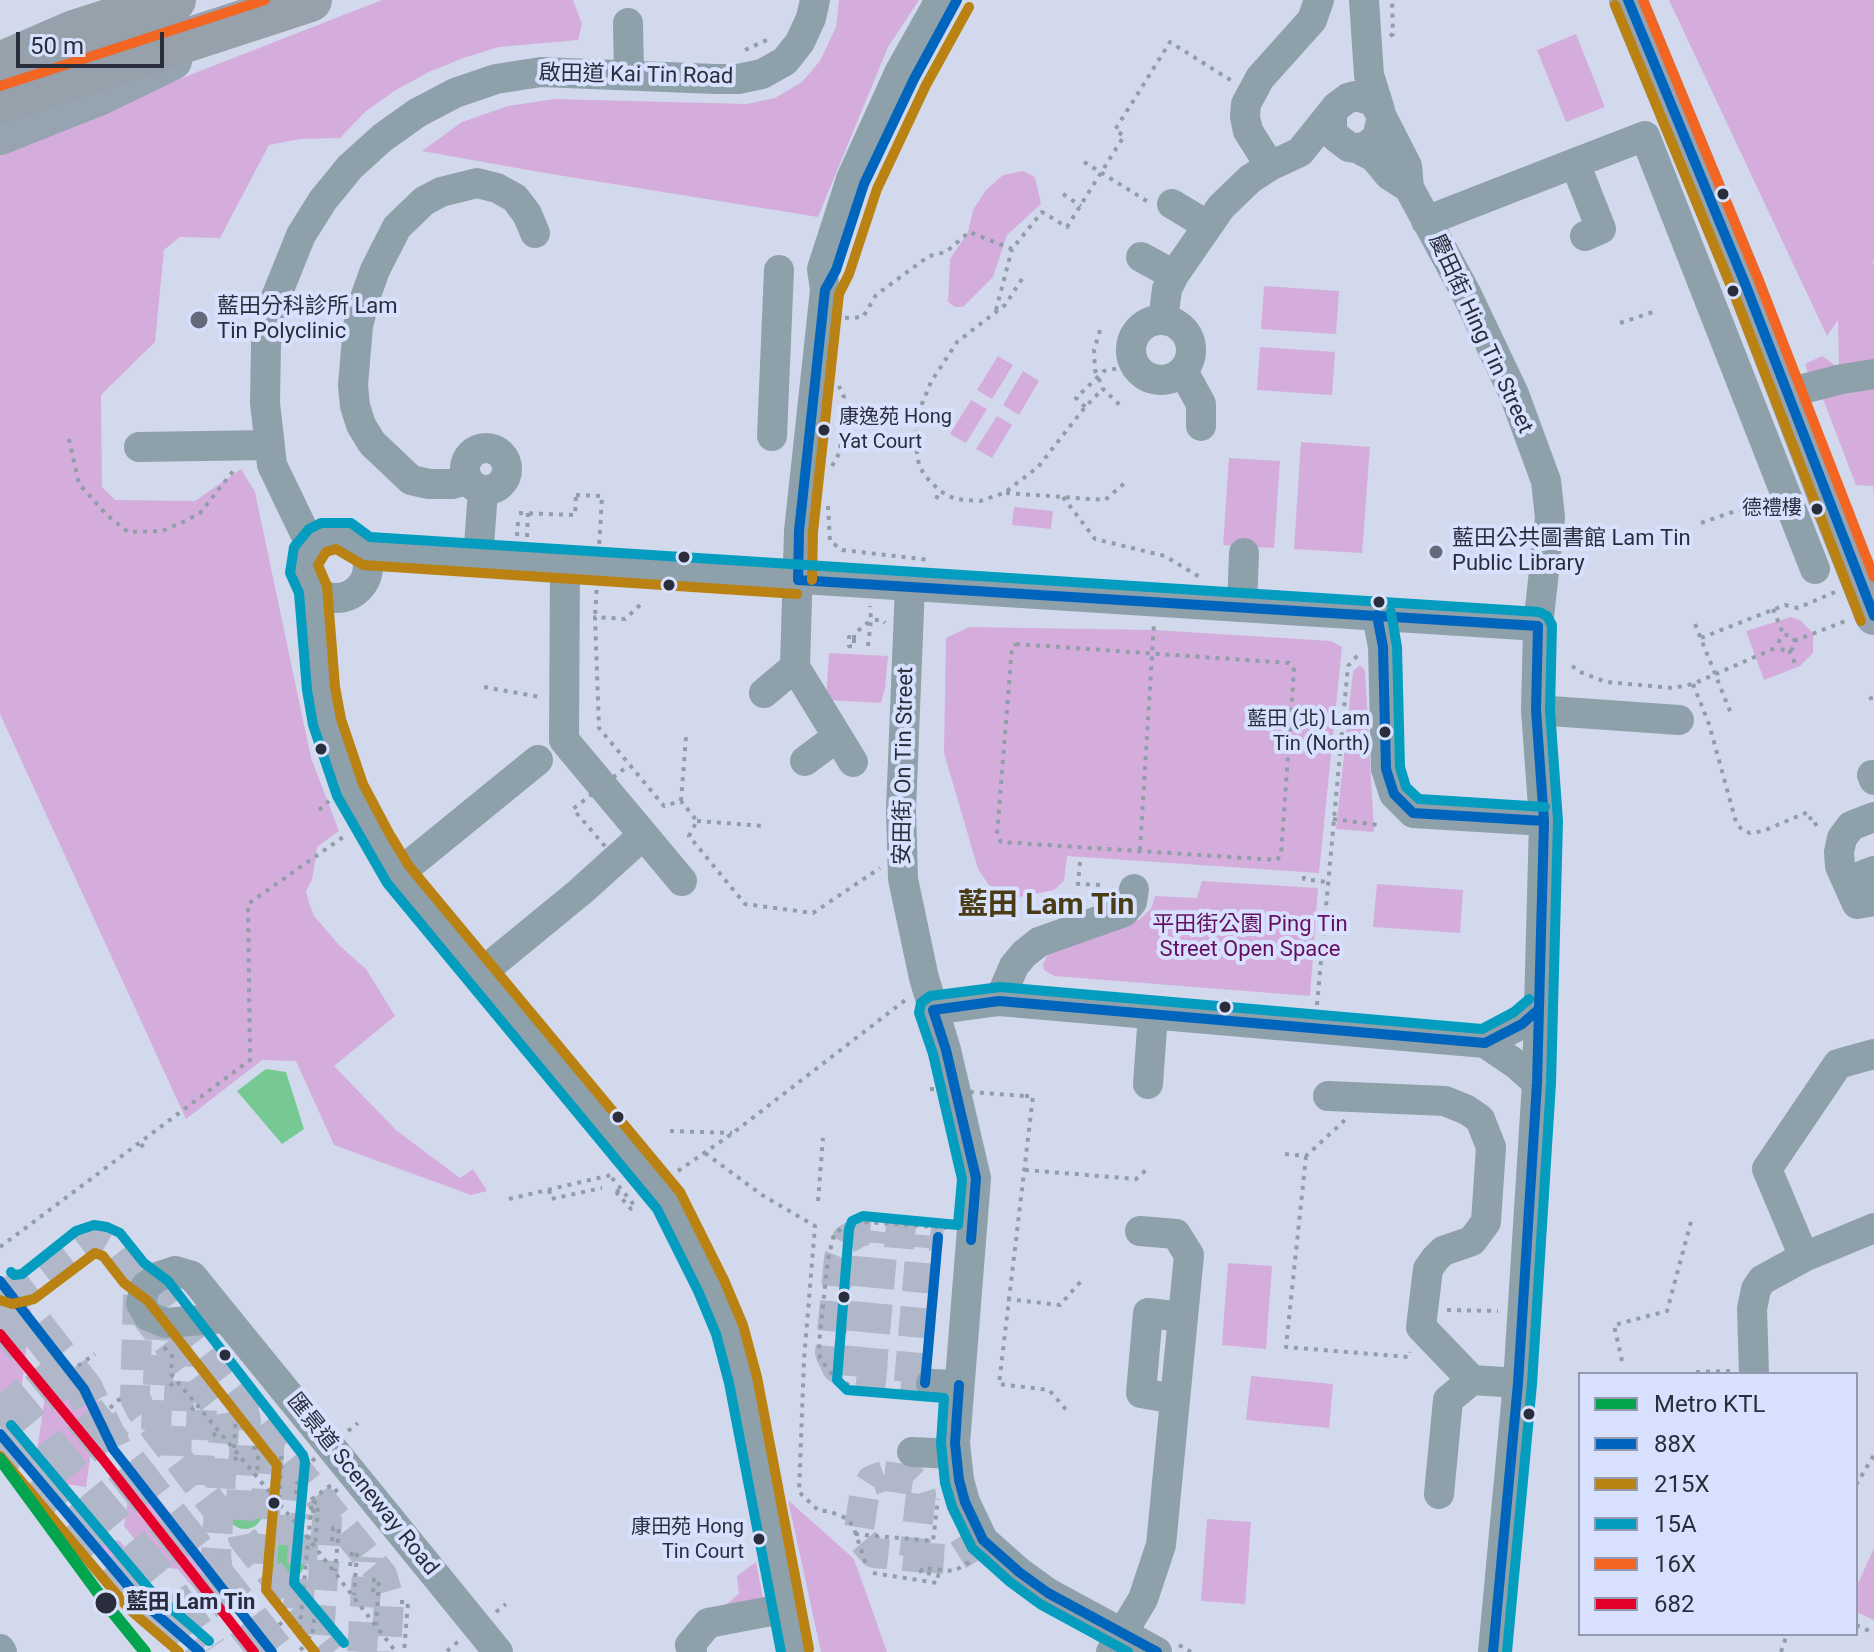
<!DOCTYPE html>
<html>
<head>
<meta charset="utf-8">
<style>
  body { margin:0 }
  #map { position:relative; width:1874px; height:1652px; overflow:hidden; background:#d2d9ec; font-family:Roboto,sans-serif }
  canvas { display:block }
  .legend { position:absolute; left:1578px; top:1372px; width:280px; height:264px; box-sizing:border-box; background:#d7e1fd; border:2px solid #9299b0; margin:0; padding:10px 14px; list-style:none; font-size:24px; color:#2a2e3c }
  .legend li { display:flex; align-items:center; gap:16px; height:40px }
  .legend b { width:40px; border:2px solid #9299b0 }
  .scale { position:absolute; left:16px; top:32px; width:148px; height:36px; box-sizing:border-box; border:4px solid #2a2e3c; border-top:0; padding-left:10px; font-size:24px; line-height:28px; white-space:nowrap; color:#2a2e3c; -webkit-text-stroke:6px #d7e1fd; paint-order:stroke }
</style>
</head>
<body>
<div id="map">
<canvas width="1874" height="1652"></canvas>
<ul class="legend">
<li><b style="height:10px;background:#02a54d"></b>Metro KTL</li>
<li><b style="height:10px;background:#0065bd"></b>88X</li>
<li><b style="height:10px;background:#ba8212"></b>215X</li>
<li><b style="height:10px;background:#049dbf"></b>15A</li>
<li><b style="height:10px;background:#f26522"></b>16X</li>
<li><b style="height:10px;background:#e4002b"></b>682</li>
</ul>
<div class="scale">50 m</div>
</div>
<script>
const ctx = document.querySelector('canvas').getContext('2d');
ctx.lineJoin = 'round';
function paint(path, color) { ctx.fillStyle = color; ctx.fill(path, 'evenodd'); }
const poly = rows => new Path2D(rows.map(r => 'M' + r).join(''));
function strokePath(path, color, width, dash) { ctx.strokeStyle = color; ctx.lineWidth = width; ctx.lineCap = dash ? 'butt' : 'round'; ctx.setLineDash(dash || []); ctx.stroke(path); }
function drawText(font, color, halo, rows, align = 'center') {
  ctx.font = font + ' Roboto,"Noto Sans TC",sans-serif'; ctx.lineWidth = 8; ctx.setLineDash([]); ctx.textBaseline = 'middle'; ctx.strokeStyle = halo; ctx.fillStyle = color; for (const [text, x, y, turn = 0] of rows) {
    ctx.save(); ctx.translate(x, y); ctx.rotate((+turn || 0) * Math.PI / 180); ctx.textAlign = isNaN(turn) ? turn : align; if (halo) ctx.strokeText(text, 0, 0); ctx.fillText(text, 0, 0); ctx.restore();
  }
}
paint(poly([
  [382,0,573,0,582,24,578,40,499,47,463,58,429,72,396,90,366,111,340,138,300,139,269,145,220,238,180,237,164,250,155,342,101,395,102,487,115,500,195,501,241,469,255,492,311,758,339,831,317,847,312,880,306,891,309,903,314,916,340,946,366,969,395,1016,334,1066,397,1131,460,1178,473,1169,487,1191,471,1195,334,1145,296,1061,262,1060,186,1119,0,714,0,149],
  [839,0,919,0,888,47,818,217,539,172,422,151,462,122,508,106,554,99,747,104,775,98,802,82,820,61,836,27],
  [1669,0,1874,0,1874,260,1872,264,1874,263,1874,498,1873,486,1856,485,1816,381,1811,382,1805,364,1822,356,1839,368,1838,320,1827,336],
  [1576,34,1605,107,1566,122,1537,50],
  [1023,171,1035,177,1041,204,1007,235,993,277,963,307,955,307,948,302,950,259,968,232,973,210,986,190,1003,175],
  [1264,286,1339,291,1336,334,1261,329],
  [1260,347,1335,352,1332,395,1257,390],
  [998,356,1013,365,992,399,977,390],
  [1023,371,1039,381,1019,415,1003,405],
  [971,400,987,409,966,443,950,434],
  [997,416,1012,425,992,458,976,449],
  [1301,442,1370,447,1362,553,1294,549],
  [1229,458,1280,461,1274,548,1223,545],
  [1014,507,1053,511,1051,529,1012,525],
  [1791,617,1800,620,1813,633,1813,653,1800,666,1764,680,1746,631],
  [969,627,1154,630,1331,641,1342,647,1319,873,1067,856,1064,881,1054,890,1019,897,1000,894,988,884,978,869,944,753,946,638],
  [829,653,888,656,885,688,881,703,826,700],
  [1360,665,1365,670,1374,832,1336,829,1353,671],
  [1202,881,1318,888,1310,996,1054,976,1044,970,1043,964,1048,954,1140,919,1151,909,1155,896,1197,898],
  [1377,884,1463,890,1460,933,1373,927],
  [1228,1263,1272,1266,1266,1349,1222,1345],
  [0,1305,31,1309,20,1401,0,1399],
  [1251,1376,1333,1384,1329,1428,1246,1420],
  [47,1382,100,1389,86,1487,33,1479],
  [130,1485,150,1487,224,1582,189,1583,178,1569,157,1567,124,1526],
  [788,1500,854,1559,887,1652,821,1652],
  [1207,1519,1251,1522,1245,1604,1201,1601],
  [93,1536,120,1541,146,1574,145,1588,157,1603,152,1627,127,1595,127,1586,90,1539],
  [1874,1548,1874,1620,1856,1612,1856,1588],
  [756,1562,764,1603,720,1609,739,1594,737,1576]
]), '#d4addc');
paint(poly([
  [266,1069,286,1072,304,1129,282,1144,237,1091],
  '227 1511a18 18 0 1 1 36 0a18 18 0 1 1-36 0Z',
  '269 1561a18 18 0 1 1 36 0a18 18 0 1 1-36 0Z'
]), '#77c994');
strokePath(poly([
  [5,1287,18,1290,28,1287,84,1243,93,1239,103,1240,112,1245,134,1273,158,1291,238,1396,382,1575,389,1599,386,1652],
  [138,1295,135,1398,141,1410,218,1511],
  [139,1307,221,1412,224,1430,216,1555,219,1584],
  [850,1376,863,1230],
  [871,1378,884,1232],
  [909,1382,922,1235],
  [931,1384,850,1376,837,1368,830,1353,839,1258,847,1239,863,1230,943,1237],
  [241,1401,246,1420,240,1521,243,1538,333,1652],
  [156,1430,160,1332],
  [176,1456,181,1360],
  [884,1476,913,1480,918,1485,921,1494,914,1557,874,1553,862,1539,859,1529,865,1491,872,1480,884,1476],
  [198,1485,203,1386],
  [283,1545,291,1461],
  [914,1557,946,1559,957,1556,983,1540],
  [262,1564,270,1436],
  [298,1609,306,1514],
  [319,1635,328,1507],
  [362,1652,368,1557]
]), '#b0b7c9', 30, [30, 15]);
strokePath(poly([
  [0,1281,84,1389,113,1449],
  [0,1434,140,1600,200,1652]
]), '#b0b7c9', 38, [38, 19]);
strokePath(poly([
  [0,1312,113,1449,272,1652],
  [0,1393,156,1580,206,1652]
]), '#b0b7c9', 44, [44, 22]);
strokePath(poly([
  [1390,36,1393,34,1392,0],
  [745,50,769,39],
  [1084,162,1150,203],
  [1063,194,1081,206],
  [1022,279,1005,305,957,342,931,382,922,404,915,440,919,465,925,476,940,491,955,499,980,501,1004,493,1038,467,1085,407,1103,389],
  [996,310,1012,249],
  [845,318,863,317,876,295,929,256,946,252,969,232,1012,249,1042,212,1067,227,1124,136,1115,130,1170,42,1232,81],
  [1620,323,1653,312],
  [1085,407,1076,398,1104,371,1135,365],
  [69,439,79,484,107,515,128,532,162,531,185,521,200,513,234,470],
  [832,466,840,452,844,397,839,386],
  [1006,493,1105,500,1127,481],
  [1063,497,1095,539,1165,556,1203,579],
  [936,499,940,491],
  [828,506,830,541,842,550,930,560],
  [519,513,575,515,576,495],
  [517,536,518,522],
  [527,537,528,513],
  [640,605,625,619,595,617,599,728,664,806,681,801,697,821,689,836,745,904,813,913,880,868],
  [1773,609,1784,636],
  [1695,624,1732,716],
  '1779 643a8 8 0 1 1 16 0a8 8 0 1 1-16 0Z',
  [1701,638,1785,605,1798,608,1835,592],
  [854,639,854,634,871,620,870,606],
  [1794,641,1848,620],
  [1016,644,1289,663,1294,670,1281,855,1277,860,1001,842,997,834,1012,647,1016,644],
  [868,646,871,620,882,620,885,623],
  [1789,650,1797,668],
  [1572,666,1580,672,1606,682,1673,688,1693,684,1780,646],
  [1693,684,1709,724,1736,822,1742,830,1750,833,1763,831,1808,812,1813,825,1822,822],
  [484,687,540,697],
  [1869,699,1874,697],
  [681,801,686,737],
  [319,810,329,801],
  [1333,819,1378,825],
  [697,821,764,826],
  [1140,850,1154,623],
  [1080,862,1078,884,1101,885,1100,894],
  [1304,876,1304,879,1327,882],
  [1317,1005,1348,666,1358,655],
  [1025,1096,1033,1096,999,1384,1049,1390,1069,1413],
  [670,1131,732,1133],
  [141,1144,146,1151],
  [705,1153,762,1195,815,1226,804,1360,799,1492,819,1511,828,1511,846,1518,853,1526,866,1564],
  [1285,1154,1306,1156,1345,1120],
  [1306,1156,1286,1347,1409,1357,1410,1352],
  [1025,1170,1136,1179,1147,1169],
  [678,1171,733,1133,908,998],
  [549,1190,551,1199,602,1188],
  [616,1192,623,1188],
  [509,1199,611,1175],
  [818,1201,823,1138],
  [0,1247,250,1060,248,904,346,835],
  [1007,1299,1060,1305,1082,1280],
  [1447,1310,1498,1311],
  [1622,1361,1614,1325,1667,1311,1692,1218],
  [78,1366,95,1354],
  [1696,1372,1732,1371],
  [170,1386,176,1380],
  [908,1392,853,1388,831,1373,820,1358,819,1343,828,1259,834,1234,853,1221,947,1228],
  [110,1408,123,1396],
  [191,1410,197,1405],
  [348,1431,358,1423],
  [213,1436,219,1430],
  [234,1448,236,1415],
  [254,1450,255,1440,259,1440,257,1475],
  [234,1460,240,1455],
  [277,1467,278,1458,282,1458,279,1502],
  [1856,1485,1874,1455],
  [296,1494,297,1483,301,1484,298,1525],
  [313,1513,314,1502,318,1503,315,1548],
  [855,1534,933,1541,938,1499],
  [332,1541,333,1528,339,1528,335,1571],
  [350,1566,352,1552,357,1552,354,1595],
  [873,1573,937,1583,938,1575,921,1572,922,1568,954,1571,971,1561],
  [373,1592,374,1579,379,1580,376,1625],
  [400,1602,408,1602,404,1652],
  [496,1612,506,1604],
  [279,1625,292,1614],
  [1856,1625,1874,1633],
  [1179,1645,1191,1652],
  [300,1650,314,1639],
  [447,1651,460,1640],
  [1781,1652,1787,1634]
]), '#919ea7', 4, [4, 6]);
strokePath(poly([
  [1364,0,1369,75,1380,110],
  [628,23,629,75],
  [1332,113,1332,130,1336,137,1349,147,1357,148,1374,157,1389,175,1409,188],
  [1382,117,1407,166,1409,188,1467,295,1514,394,1546,481,1550,517,1538,626,1536,710,1544,821,1537,1083,1518,1383,1493,1652],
  [1575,163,1645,136,1815,569],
  [1270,166,1248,131,1245,117,1246,104,1260,78,1312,20,1319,0],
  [1172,204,1207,225],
  [1426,221,1575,163,1601,229,1585,236],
  [1141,257,1174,275],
  '1131 350a30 30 0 1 1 60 0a30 30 0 1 1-60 0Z',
  [1163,320,1167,289,1174,275,1221,207,1250,179,1270,166,1300,152,1336,107,1348,98,1355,96,1370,100,1375,104,1382,117,1377,138,1365,147,1357,148],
  [1183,371,1201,404,1201,426],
  [1787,393,1842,379,1874,374],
  [772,436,779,270],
  [139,447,268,445],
  '465 469a21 21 0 1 1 42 0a21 21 0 1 1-42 0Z',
  [467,480,452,484,429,484,411,480,372,443,361,425,355,406,353,385,358,326,365,298,375,270,397,227,424,201,441,192,477,183,497,188,515,198,527,214,535,233],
  '304 566a32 32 0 1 1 64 0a32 32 0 1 1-64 0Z',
  [311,546,272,465,265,403,266,344,274,302,301,235,323,200,350,167,382,138,417,113,455,93,496,79,541,72,715,79,738,79,762,74,785,61,800,42,811,18,815,0],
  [364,551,1538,626],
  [478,559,483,491],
  [565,564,564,740,682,881],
  [910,585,901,810,903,879,924,978,946,1050,976,1178,955,1443,959,1480,965,1502,983,1540,1019,1572,1048,1593,1157,1652],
  [313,589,321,689,327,723,350,790,377,840,398,874,669,1201,711,1285,729,1329,743,1380,795,1652],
  [1242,606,1244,553],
  [1377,615,1383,647,1386,769,1394,794,1413,813,1544,821],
  [764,693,795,667],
  [1536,710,1679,720],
  [805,761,837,737],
  [853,762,795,667,799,531,825,290,822,269,851,179,900,71,940,0],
  [1872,775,1874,780],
  [1874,817,1851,826,1842,838,1839,852,1840,866,1857,904,1874,901],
  [398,874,538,760],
  [1845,876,1856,878,1874,871],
  [480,974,580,892,642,836],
  [999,1001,1014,966,1024,954,1039,942,1124,912,1132,902,1134,889],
  [933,1010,999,1001,1485,1043,1516,1064,1537,1083],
  [1485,1043,1522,1024,1538,1010],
  [1148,1084,1153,1014],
  [1328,1096,1445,1101,1467,1110,1480,1119,1491,1147,1486,1222,1472,1241,1443,1251,1435,1259,1428,1269,1421,1327,1472,1380,1518,1383],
  [1804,1257,1767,1169,1838,1064,1874,1054],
  [226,1318,498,1652],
  [1754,1374,1752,1309,1756,1289,1762,1280,1804,1257,1874,1228],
  [931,1384,959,1385],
  [1175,1399,1141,1393,1148,1313,1183,1317],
  [912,1452,955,1454],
  [1439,1494,1448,1400,1472,1380],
  [0,1649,2,1652],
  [692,1652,690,1645,708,1623,787,1608],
  [1111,1652,1143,1599,1161,1545,1189,1255,1176,1234,1140,1231]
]), '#8ea0aa', 30);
strokePath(poly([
  [1628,0,1746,286,1827,498],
  [0,136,103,95,173,61]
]), '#96a3b0', 38);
strokePath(poly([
  [0,64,74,32,174,0],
  [0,101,310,0]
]), '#96a1ac', 44);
strokePath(poly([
  [1684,260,1698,256],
  [1100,330,1094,350,1095,370,1103,389,1122,407],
  [576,495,602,496,595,617],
  [1701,523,1796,490],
  [854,639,854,647,849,646,849,637,857,637],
  [624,769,573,809,628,873],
  [930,1089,1025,1096],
  [612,1178,635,1206,631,1209,616,1192],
  [164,1347,172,1356,171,1374,308,1538,396,1652],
  [312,1461,324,1450],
  [314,1619,312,1638,299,1637,312,1499,331,1485,341,1496]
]), '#919ea7', 4, [4, 6]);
strokePath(poly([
  [175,1271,192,1276,226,1318,165,1323,148,1316,141,1303,145,1287,157,1277,175,1271]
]), '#8ea0aa', 30);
strokePath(poly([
  [1827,498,1874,616]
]), '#96a3b0', 38);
strokePath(poly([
  [1628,0,1746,286,1874,616],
  [798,580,1538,626],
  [798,580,799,531,825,290,836,270,864,184,914,79,957,0],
  [1377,615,1383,647,1386,769,1394,794,1413,813,1544,821],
  [933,1010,999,1001,1485,1043,1522,1024,1538,1010],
  [933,1010,946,1050,976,1178,971,1240],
  [0,1281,84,1389,113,1449,272,1652],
  [925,1383,938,1237],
  [959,1385,955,1443,959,1480,965,1502,983,1540,1019,1572,1048,1593,1157,1652],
  [0,1434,140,1600,200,1652],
  [1493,1652,1518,1383,1537,1083,1544,821,1536,710,1538,626]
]), '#0065bd', 10);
strokePath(poly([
  [1615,5,1733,291,1861,621],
  [812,580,813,532,839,294,849,274,877,189,926,85,969,7],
  [797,594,363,565,336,549,326,552,318,565,327,586,335,687,341,719,363,784,389,833,409,866,680,1192,724,1280,743,1325,757,1377,809,1649],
  [0,1300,12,1304,34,1299,95,1253,103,1256,124,1283,148,1301,277,1465,266,1590,315,1652],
  [0,1456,129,1609,179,1652]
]), '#ba8212', 10);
strokePath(poly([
  [1391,612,1397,647,1400,767,1406,787,1419,799,1545,807],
  [11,1272,14,1275,22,1274,76,1231,94,1225,107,1227,120,1233,144,1263,168,1281,303,1455,305,1462,294,1583,344,1643],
  [11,1425,150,1590,209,1641],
  [781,1652,729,1383,716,1334,698,1291,657,1209,387,883,337,796,313,725,307,690,299,593,290,573,294,547,309,529,321,523,351,523,370,537,1539,612,1547,616,1552,625,1550,710,1558,821,1551,1083,1532,1384,1507,1652],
  [1128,1652,1040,1604,1010,1582,972,1548,952,1507,945,1483,941,1443,944,1398,847,1390,837,1380,849,1229,852,1221,863,1216,958,1225,962,1179,933,1054,919,1013,921,1003,930,996,1000,987,1482,1029,1514,1012,1529,999]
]), '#049dbf', 10);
strokePath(poly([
  [1643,0,1759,281,1874,577],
  [0,86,265,0]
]), '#f26522', 10);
strokePath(poly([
  [0,1334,102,1458,254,1652]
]), '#e4002b', 10);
strokePath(poly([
  [0,1459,110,1609,145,1652]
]), '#02a54d', 12);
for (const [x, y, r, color] of [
  [1723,194,7,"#2a2e3c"],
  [1733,291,7,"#2a2e3c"],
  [199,320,10,"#656a7a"],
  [824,430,7,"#2a2e3c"],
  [1817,509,7,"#2a2e3c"],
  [1436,552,8,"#656a7a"],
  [684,557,7,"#2a2e3c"],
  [669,585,7,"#2a2e3c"],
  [1379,602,7,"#2a2e3c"],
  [1385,732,7,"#2a2e3c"],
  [321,749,7,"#2a2e3c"],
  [1225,1007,7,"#2a2e3c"],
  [618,1117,7,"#2a2e3c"],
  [844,1297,7,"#2a2e3c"],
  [225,1355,7,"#2a2e3c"],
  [1529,1414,7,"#2a2e3c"],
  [274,1503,7,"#2a2e3c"],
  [759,1539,7,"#2a2e3c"],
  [106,1603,12,"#2a2e3c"]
]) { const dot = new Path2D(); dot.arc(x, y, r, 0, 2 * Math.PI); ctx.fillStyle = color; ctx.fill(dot); strokePath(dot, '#d7e1fd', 3); }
drawText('20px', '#2a2e3c', '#d7e1fd', [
  ["康逸苑 Hong",839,418,"left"],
  ["Yat Court",839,443,"left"],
  ["德禮樓",1802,509],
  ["藍田 (北) Lam",1370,720],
  ["Tin (North)",1370,745],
  ["康田苑 Hong",744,1528],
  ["Tin Court",744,1553]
], 'right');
drawText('22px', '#2a2e3c', '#d7e1fd', [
  ["啟田道 Kai Tin Road",636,76,1],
  ["慶田街 Hing Tin Street",1480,334,65],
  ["安田街 On Tin Street",905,766,-89],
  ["匯景道 Sceneway Road",362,1485,51]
]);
drawText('22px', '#2a2e3c', '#d7e1fd', [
  ["藍田分科診所 Lam",217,307],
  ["Tin Polyclinic",217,332],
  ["藍田公共圖書館 Lam Tin",1452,539],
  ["Public Library",1452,564]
], 'left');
drawText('22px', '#640d61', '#d7e1fd', [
  ["平田街公園 Ping Tin",1250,925],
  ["Street Open Space",1250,950]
]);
drawText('bold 22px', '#2a2e3c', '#d7e1fd', [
  ["藍田 Lam Tin",126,1603]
], 'left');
drawText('bold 30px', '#4a3c14', '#d7e1fd', [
  ["藍田 Lam Tin",1046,906]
]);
</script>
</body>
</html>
